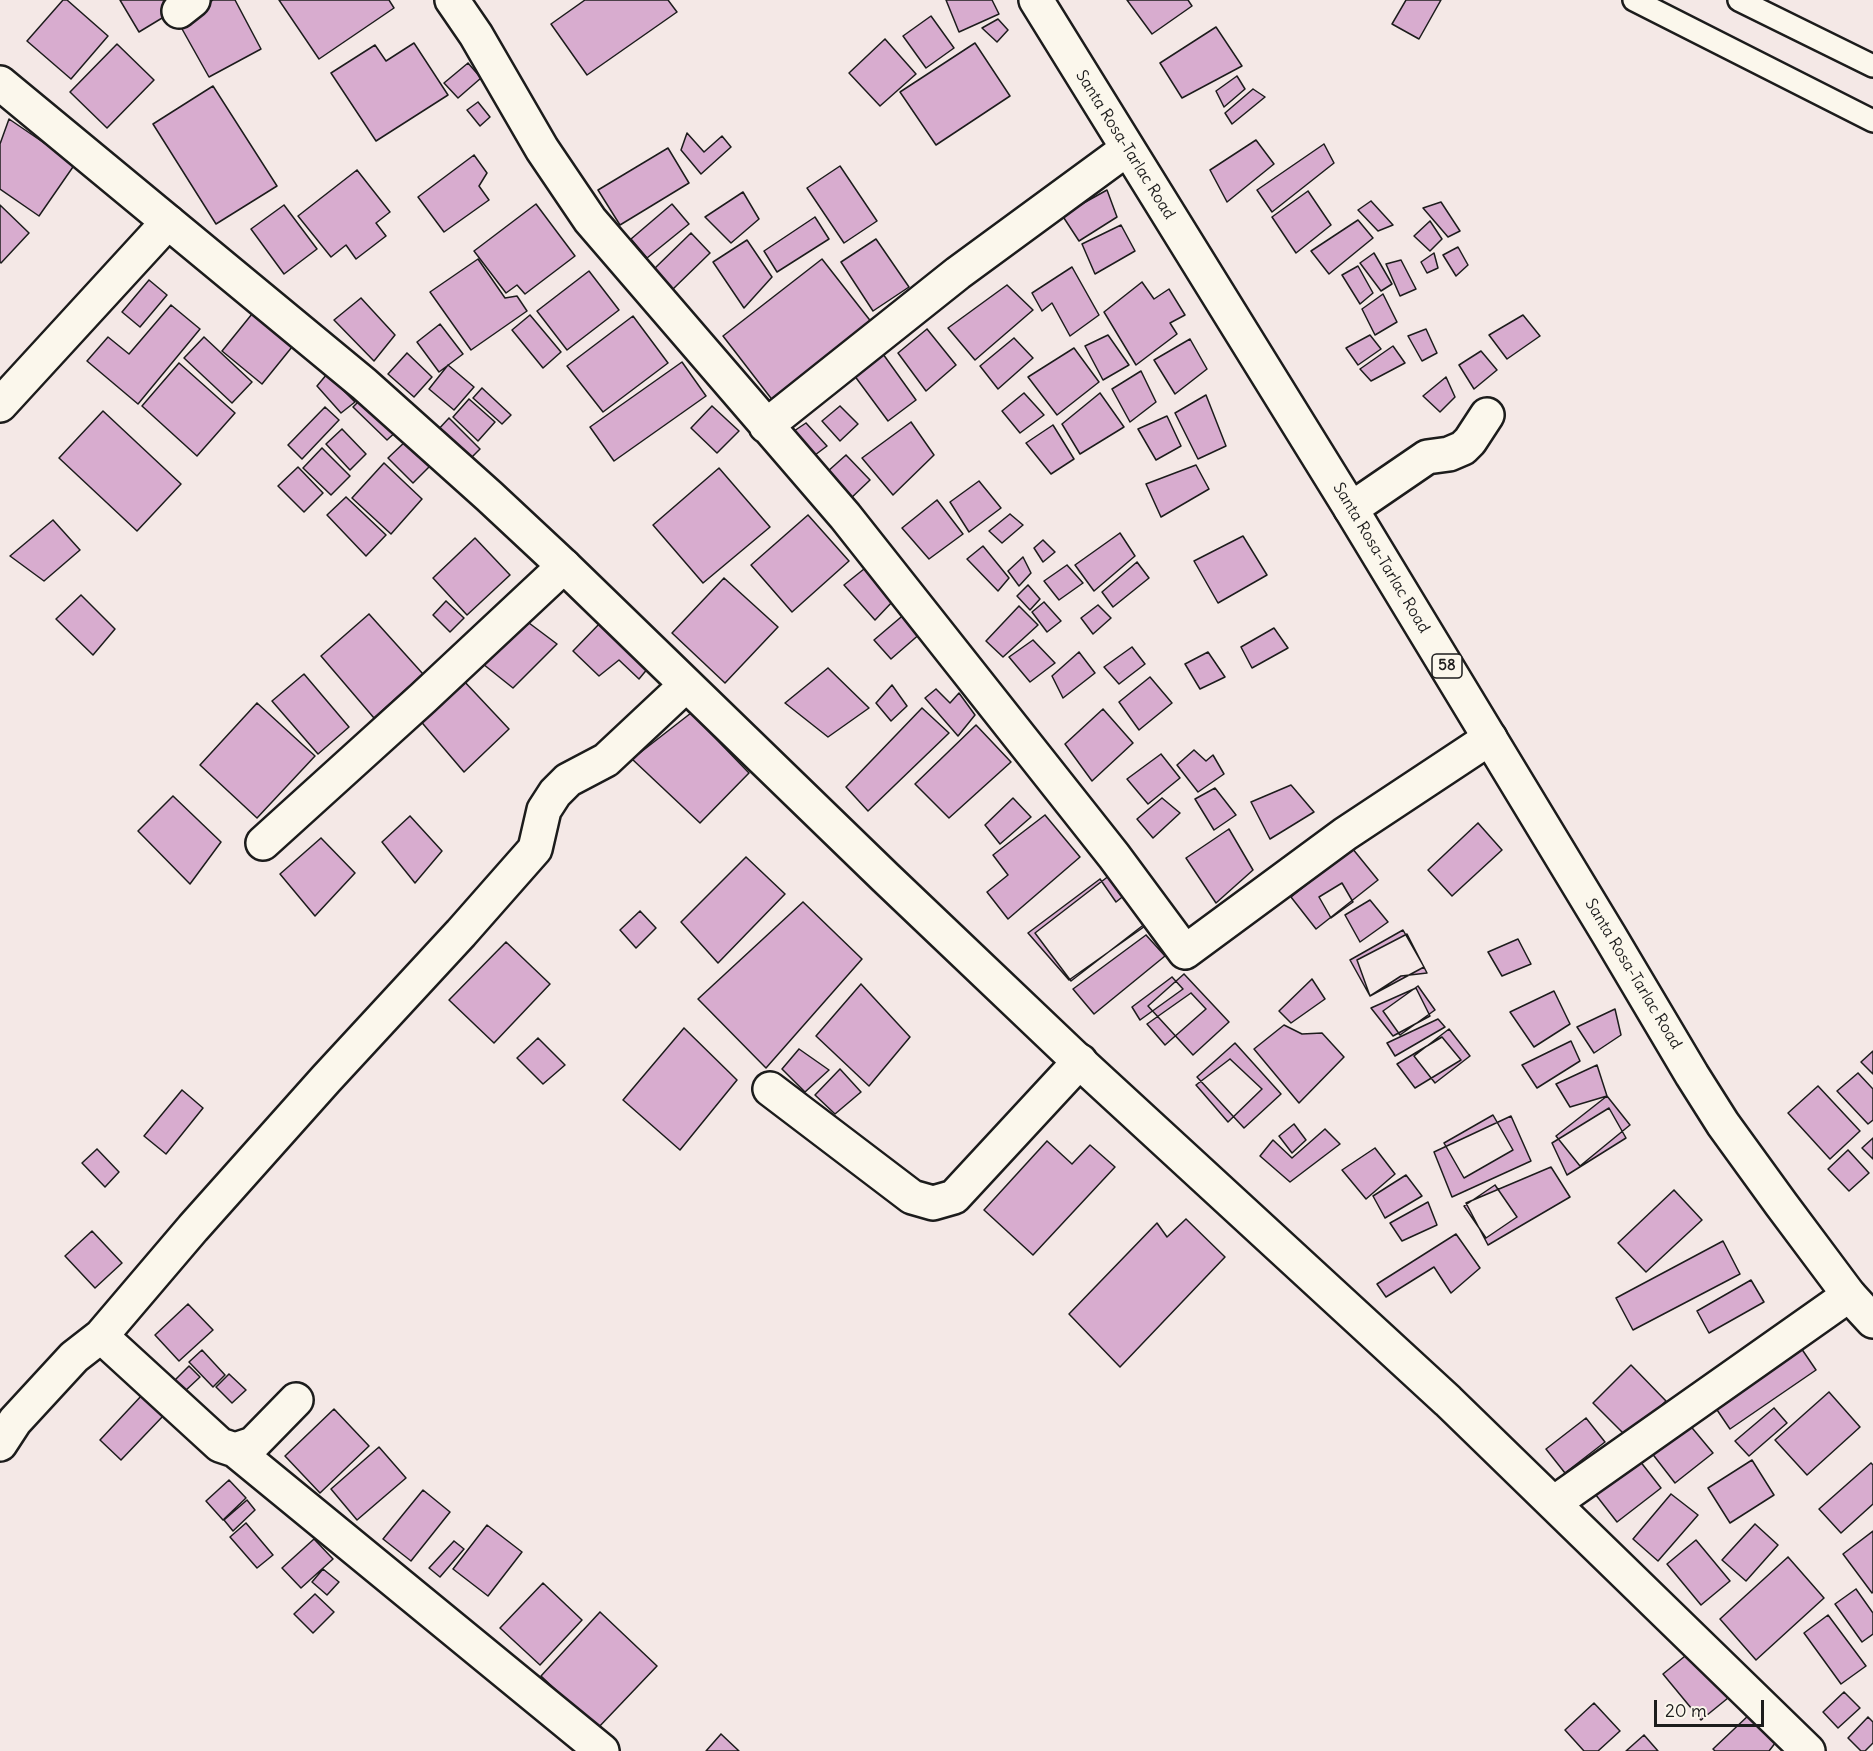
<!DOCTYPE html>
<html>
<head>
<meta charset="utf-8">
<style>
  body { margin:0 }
  #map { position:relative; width:1873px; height:1751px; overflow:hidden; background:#f4e8e6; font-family:Delius,sans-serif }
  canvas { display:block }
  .scale { position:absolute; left:1654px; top:1700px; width:110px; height:27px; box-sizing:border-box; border:3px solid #1c1c1c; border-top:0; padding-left:8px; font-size:18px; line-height:21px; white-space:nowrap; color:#1c1c1c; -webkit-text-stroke:4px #fbf7ec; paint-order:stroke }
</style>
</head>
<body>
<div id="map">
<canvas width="1873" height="1751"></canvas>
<div class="scale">20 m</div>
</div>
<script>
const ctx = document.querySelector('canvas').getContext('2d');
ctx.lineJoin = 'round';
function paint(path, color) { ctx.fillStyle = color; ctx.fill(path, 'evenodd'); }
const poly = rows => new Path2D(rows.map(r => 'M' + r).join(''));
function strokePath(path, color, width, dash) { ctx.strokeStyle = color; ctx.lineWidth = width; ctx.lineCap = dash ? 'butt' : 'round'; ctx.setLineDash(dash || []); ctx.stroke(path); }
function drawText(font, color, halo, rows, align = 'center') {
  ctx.font = font + ' Delius,sans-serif'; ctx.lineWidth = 6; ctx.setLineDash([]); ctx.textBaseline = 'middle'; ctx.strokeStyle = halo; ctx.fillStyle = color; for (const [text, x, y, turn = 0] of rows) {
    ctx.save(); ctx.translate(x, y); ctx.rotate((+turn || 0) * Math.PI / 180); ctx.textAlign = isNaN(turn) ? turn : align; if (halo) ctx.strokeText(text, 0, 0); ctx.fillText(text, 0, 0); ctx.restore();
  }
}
const building = poly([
  [63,0,67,0,108,36,71,79,27,41,63,0],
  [120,0,165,0,172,12,139,32,120,0],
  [213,0,235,0,261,49,209,77,177,20,213,0],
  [279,0,389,0,394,8,319,59,279,0],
  [585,0,668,0,677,12,587,75,551,24,585,0],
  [946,0,992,0,999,14,959,32,946,0],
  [1127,0,1188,0,1192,6,1152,34,1127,0],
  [1406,0,1441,0,1419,39,1392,24,1406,0],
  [931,16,954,48,926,68,903,36,931,16],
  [998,19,1008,30,997,42,982,28,998,19],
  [1216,27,1242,66,1182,98,1160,63,1216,27],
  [885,39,916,74,880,106,849,73,885,39],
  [414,43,448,95,376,141,331,73,375,45,386,61,414,43],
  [975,43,1010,96,936,145,900,92,975,43],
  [117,44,154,80,107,128,70,92,117,44],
  [468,63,481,78,458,98,444,83,468,63],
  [1237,76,1245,89,1224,107,1216,91,1237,76],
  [213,86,277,186,216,224,153,124,213,86],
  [1253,89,1265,97,1232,124,1225,113,1253,89],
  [478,102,490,117,480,126,467,110,478,102],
  [9,119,75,164,39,216,0,189,0,144,9,119],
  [687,133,704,152,722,136,731,147,701,174,681,150,687,133],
  [1256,140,1274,164,1227,202,1210,170,1256,140],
  [1324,144,1334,163,1272,212,1257,190,1324,144],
  [668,148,689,183,620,225,598,190,668,148],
  [474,155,487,173,479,186,489,200,444,232,418,197,474,155],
  [840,166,877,221,844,243,807,188,840,166],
  [357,170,390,212,376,223,386,236,356,259,346,245,331,257,298,216,357,170],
  [1107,190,1117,217,1079,241,1062,215,1107,190],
  [1308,191,1331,225,1296,253,1272,217,1308,191],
  [743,192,759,219,731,243,705,217,743,192],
  [1371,201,1393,225,1378,231,1358,210,1371,201],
  [1441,202,1460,231,1448,237,1423,208,1441,202],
  [536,204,575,256,525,294,517,285,506,293,474,251,536,204],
  [672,204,689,224,647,258,631,239,672,204],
  [0,205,29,233,1,263,0,262,0,205],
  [284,205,317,249,284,274,251,229,284,205],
  [815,217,829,239,777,272,764,251,815,217],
  [1358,220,1373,238,1329,274,1311,251,1358,220],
  [1430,221,1442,239,1430,251,1414,236,1430,221],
  [1121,225,1135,251,1095,274,1082,244,1121,225],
  [691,233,710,253,672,290,653,270,691,233],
  [876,239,909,287,873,311,841,262,876,239],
  [747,240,772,277,744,308,713,262,747,240],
  [1458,247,1468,265,1456,276,1443,255,1458,247],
  [1374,253,1392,284,1381,291,1360,263,1374,253],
  [1434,253,1438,268,1427,273,1421,262,1434,253],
  [478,259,505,298,517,296,527,311,471,350,430,292,478,259],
  [822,259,876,328,777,406,723,336,822,259],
  [1401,260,1416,289,1400,296,1386,264,1401,260],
  [1358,266,1373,293,1360,304,1342,275,1358,266],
  [1072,267,1099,315,1070,336,1052,303,1042,311,1032,293,1072,267],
  [589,271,619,310,567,350,537,311,589,271],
  [149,280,167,295,140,327,122,312,149,280],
  [1142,282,1154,299,1169,289,1185,315,1170,323,1177,334,1136,365,1104,312,1142,282],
  [1007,285,1033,310,975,360,948,328,1007,285],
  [1383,294,1397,322,1375,335,1362,309,1383,294],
  [361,298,395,335,374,361,334,320,361,298],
  [171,305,200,329,138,404,87,361,108,337,129,354,171,305],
  [252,314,292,347,262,384,222,351,252,314],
  [530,315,561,352,543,368,512,330,530,315],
  [1523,315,1540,336,1507,359,1489,335,1523,315],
  [633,316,668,363,603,412,567,366,633,316],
  [440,324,463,354,439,372,417,342,440,324],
  [927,329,956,365,926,391,898,353,927,329],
  [1426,329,1437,353,1422,361,1408,336,1426,329],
  [1108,335,1129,365,1103,380,1085,346,1108,335],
  [1370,335,1381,349,1358,365,1346,348,1370,335],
  [204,337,252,382,232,403,184,358,204,337],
  [1014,338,1033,358,998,389,980,366,1014,338],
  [1190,339,1207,369,1175,394,1154,360,1190,339],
  [1393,346,1405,363,1371,381,1360,369,1393,346],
  [1074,348,1099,382,1057,415,1028,377,1074,348],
  [1481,351,1497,370,1474,389,1459,365,1481,351],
  [407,353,432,377,414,397,388,374,407,353],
  [883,354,916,400,888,421,854,375,883,354],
  [682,362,706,396,614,461,590,427,682,362],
  [179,363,235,413,197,456,142,406,179,363],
  [448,365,474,387,454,410,429,389,448,365],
  [1141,371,1156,402,1130,422,1112,389,1141,371],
  [327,374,355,402,341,413,317,386,327,374],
  [1446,377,1455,397,1440,412,1423,396,1446,377],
  [482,388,511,415,502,424,473,398,482,388],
  [1024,393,1044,415,1020,433,1002,411,1024,393],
  [1100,393,1124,427,1080,454,1062,424,1100,393],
  [365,395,399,429,387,440,353,407,365,395],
  [1206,395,1226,446,1198,459,1175,413,1206,395],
  [469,399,495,422,478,441,453,417,469,399],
  [712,406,739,431,717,453,691,428,712,406],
  [840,406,858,424,840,441,822,421,840,406],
  [325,407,339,420,302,459,288,445,325,407],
  [103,411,181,484,137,531,59,458,103,411],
  [1167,416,1181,446,1156,460,1138,429,1167,416],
  [449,418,480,449,467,462,436,432,449,418],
  [911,422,934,455,893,495,862,458,911,422],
  [806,423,827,446,807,461,785,437,806,423],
  [1053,425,1074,459,1051,474,1026,443,1053,425],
  [342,429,366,454,350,470,326,444,342,429],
  [408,439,433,463,413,483,388,458,408,439],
  [322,448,350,476,331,495,303,468,322,448],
  [846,455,870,480,848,501,827,472,846,455],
  [384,463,422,499,391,534,352,498,384,463],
  [1196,465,1209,489,1161,517,1146,484,1196,465],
  [298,467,323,493,304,512,278,486,298,467],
  [719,468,770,527,703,583,653,525,719,468],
  [979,481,1001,508,969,532,950,502,979,481],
  [346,497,386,535,366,556,327,515,346,497],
  [937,500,963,534,929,559,902,528,937,500],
  [1010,514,1023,525,1002,543,989,531,1010,514],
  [808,515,849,561,792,612,751,565,808,515],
  [53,520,80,550,44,581,10,556,53,520],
  [1120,533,1135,556,1094,591,1075,565,1120,533],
  [1243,536,1267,575,1218,603,1194,561,1243,536],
  [475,538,510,575,467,615,433,578,475,538],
  [1043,540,1055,552,1043,562,1034,548,1043,540],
  [983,546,1009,578,998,591,967,559,983,546],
  [1023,557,1031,573,1019,586,1008,571,1023,557],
  [1137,562,1149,578,1113,607,1102,592,1137,562],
  [1067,565,1083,583,1059,600,1044,581,1067,565],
  [864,569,894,600,875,620,844,585,864,569],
  [724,578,778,627,725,683,672,633,724,578],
  [1028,585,1040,599,1030,610,1017,596,1028,585],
  [81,595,115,629,93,655,56,619,81,595],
  [446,601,464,618,450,632,433,615,446,601],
  [1044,602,1061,621,1047,632,1032,612,1044,602],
  [1098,605,1111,618,1093,634,1081,618,1098,605],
  [1019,606,1038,625,1003,657,986,641,1019,606],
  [907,612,922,632,891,659,874,640,907,612],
  [369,614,423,674,374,718,321,656,369,614],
  [521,617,557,644,513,688,478,660,521,617],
  [603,620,654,661,639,679,619,660,599,676,573,651,603,620],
  [1274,628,1288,648,1252,668,1241,647,1274,628],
  [1033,640,1055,663,1030,682,1009,657,1033,640],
  [1132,647,1145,664,1119,684,1104,667,1132,647],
  [1079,652,1095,673,1063,698,1052,676,1079,652],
  [1208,652,1225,677,1200,689,1185,664,1208,652],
  [828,668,869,708,828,737,785,703,828,668],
  [304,674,349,727,318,754,272,701,304,674],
  [1150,677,1172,703,1139,730,1119,702,1150,677],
  [462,679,509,729,464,772,418,718,462,679],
  [892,685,907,706,891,721,876,703,892,685],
  [936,689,950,703,959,693,975,715,958,736,925,698,936,689],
  [257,703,315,756,257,818,200,765,257,703],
  [922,708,949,733,868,811,846,787,922,708],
  [1103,709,1133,743,1092,781,1065,744,1103,709],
  [691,713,749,773,700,823,632,759,691,713],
  [976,725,1011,762,949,818,915,784,976,725],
  [1194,750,1206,761,1213,755,1224,774,1198,792,1177,765,1194,750],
  [1161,754,1180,778,1148,804,1127,779,1161,754],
  [1291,785,1314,812,1270,839,1251,802,1291,785],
  [1215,788,1236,815,1214,830,1195,799,1215,788],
  [173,796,221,842,190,884,138,831,173,796],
  [1013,798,1031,817,1000,844,985,825,1013,798],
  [1162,798,1180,813,1153,838,1137,819,1162,798],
  [1045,815,1080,857,1008,919,987,892,1008,875,993,855,1045,815],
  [410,816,442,851,415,883,382,842,410,816],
  [1478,823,1502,850,1452,896,1428,870,1478,823],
  [1229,829,1253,870,1216,903,1186,858,1229,829],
  [321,838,355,873,315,916,280,874,321,838],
  [1352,848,1378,880,1316,929,1291,897,1352,848],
  [746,857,785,894,718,963,681,922,746,857],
  [1110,875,1146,923,1071,981,1035,933,1110,875],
  [1100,879,1116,902,1126,894,1148,924,1069,980,1028,933,1100,879],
  [1342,883,1353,902,1331,918,1319,897,1342,883],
  [1370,900,1388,922,1360,942,1345,915,1370,900],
  [803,902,862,959,766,1068,698,999,803,902],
  [640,911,656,928,636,948,620,930,640,911],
  [1403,930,1424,967,1370,996,1350,960,1403,930],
  [1407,934,1427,973,1401,976,1370,996,1357,960,1407,934],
  [1146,935,1165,956,1094,1014,1073,989,1146,935],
  [1518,939,1531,964,1502,976,1488,952,1518,939],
  [506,942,550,984,494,1043,449,1000,506,942],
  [1184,974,1229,1022,1193,1055,1148,1006,1184,974],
  [1172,977,1183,989,1140,1020,1132,1007,1172,977],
  [1312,979,1325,999,1291,1023,1279,1011,1312,979],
  [861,984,910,1037,869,1086,816,1036,861,984],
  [1418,986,1435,1010,1400,1035,1383,1011,1418,986],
  [1416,988,1430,1016,1393,1036,1371,1008,1416,988],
  [1554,991,1570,1024,1534,1047,1510,1012,1554,991],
  [1191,993,1206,1009,1165,1045,1147,1024,1191,993],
  [1615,1009,1621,1035,1594,1053,1577,1027,1615,1009],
  [1438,1019,1445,1027,1395,1056,1387,1043,1438,1019],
  [1284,1025,1302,1034,1322,1033,1344,1057,1299,1103,1254,1049,1284,1025],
  [684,1028,737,1080,680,1150,623,1100,684,1028],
  [1449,1029,1470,1056,1435,1083,1414,1056,1449,1029],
  [1442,1037,1461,1060,1415,1088,1397,1064,1442,1037],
  [538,1038,565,1065,543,1084,517,1058,538,1038],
  [1571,1041,1580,1061,1537,1088,1522,1065,1571,1041],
  [1235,1043,1281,1094,1244,1128,1197,1077,1235,1043],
  [799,1049,829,1070,805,1092,782,1069,799,1049],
  [1873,1051,1873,1074,1861,1062,1873,1051],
  [1230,1059,1262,1089,1228,1122,1196,1085,1230,1059],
  [1597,1065,1607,1096,1570,1107,1556,1084,1597,1065],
  [840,1069,861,1092,835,1114,815,1095,840,1069],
  [1858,1073,1873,1089,1873,1120,1868,1124,1837,1091,1858,1073],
  [1818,1086,1860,1131,1830,1159,1788,1113,1818,1086],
  [182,1090,203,1108,166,1154,144,1136,182,1090],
  [1607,1096,1630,1125,1580,1166,1556,1136,1607,1096],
  [1609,1108,1626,1138,1567,1175,1552,1143,1609,1108],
  [1493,1115,1513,1150,1464,1178,1444,1143,1493,1115],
  [1511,1116,1531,1161,1452,1197,1434,1152,1511,1116],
  [1294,1124,1306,1140,1292,1153,1279,1136,1294,1124],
  [1325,1129,1340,1144,1290,1182,1260,1156,1273,1140,1292,1158,1325,1129],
  [1873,1138,1873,1159,1862,1148,1873,1138],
  [1047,1141,1072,1164,1090,1145,1115,1167,1033,1255,984,1210,1047,1141],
  [1375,1148,1395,1174,1366,1199,1342,1170,1375,1148],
  [97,1149,119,1172,105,1187,82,1163,97,1149],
  [1848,1150,1869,1173,1849,1191,1828,1169,1848,1150],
  [1551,1167,1570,1197,1488,1245,1466,1203,1551,1167],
  [1406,1175,1422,1196,1385,1218,1373,1196,1406,1175],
  [1495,1185,1517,1217,1486,1238,1464,1206,1495,1185],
  [1674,1190,1702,1220,1646,1272,1618,1243,1674,1190],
  [1428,1202,1437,1225,1402,1241,1390,1223,1428,1202],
  [1186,1219,1225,1257,1120,1367,1069,1314,1157,1223,1167,1237,1186,1219],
  [92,1231,122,1263,95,1288,65,1256,92,1231],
  [1456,1234,1480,1268,1451,1293,1434,1267,1386,1297,1377,1284,1456,1234],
  [1723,1241,1740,1274,1633,1330,1616,1298,1723,1241],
  [1751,1280,1764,1302,1709,1333,1697,1311,1751,1280],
  [188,1304,213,1330,179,1361,155,1335,188,1304],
  [1799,1345,1816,1370,1730,1429,1713,1404,1799,1345],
  [202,1350,225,1375,213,1387,189,1362,202,1350],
  [1631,1365,1666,1401,1628,1438,1593,1403,1631,1365],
  [189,1366,200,1377,185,1391,175,1380,189,1366],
  [229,1374,246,1390,232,1403,216,1387,229,1374],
  [1829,1392,1860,1427,1807,1475,1775,1440,1829,1392],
  [143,1394,164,1415,121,1460,100,1440,143,1394],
  [1774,1408,1787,1423,1749,1456,1735,1441,1774,1408],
  [334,1409,369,1446,320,1493,285,1456,334,1409],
  [1586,1418,1605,1442,1565,1473,1546,1449,1586,1418],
  [1688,1423,1713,1453,1675,1483,1651,1452,1688,1423],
  [379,1447,406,1478,357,1520,331,1489,379,1447],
  [1636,1456,1661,1488,1617,1522,1592,1490,1636,1456],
  [1752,1460,1774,1495,1730,1523,1708,1488,1752,1460],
  [1871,1463,1873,1465,1873,1504,1841,1533,1819,1509,1871,1463],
  [229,1480,246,1498,223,1520,206,1501,229,1480],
  [423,1490,450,1512,411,1561,383,1539,423,1490],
  [1671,1494,1698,1515,1658,1561,1633,1539,1671,1494],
  [247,1500,255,1510,233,1531,224,1520,247,1500],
  [246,1523,273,1555,257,1568,230,1537,246,1523],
  [1755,1524,1778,1545,1746,1581,1722,1560,1755,1524],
  [487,1525,522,1552,488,1596,453,1569,487,1525],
  [1873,1531,1873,1592,1872,1593,1843,1554,1873,1531],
  [314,1539,333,1559,301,1588,282,1568,314,1539],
  [1696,1540,1730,1581,1701,1605,1667,1564,1696,1540],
  [454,1541,464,1549,440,1577,429,1568,454,1541],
  [1788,1557,1824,1598,1756,1660,1720,1619,1788,1557],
  [323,1569,339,1582,327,1595,312,1582,323,1569],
  [543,1583,582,1620,540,1665,500,1628,543,1583],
  [1856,1589,1873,1613,1873,1634,1862,1642,1835,1604,1856,1589],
  [315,1594,334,1612,313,1633,294,1614,315,1594],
  [600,1612,657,1666,597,1729,541,1676,600,1612],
  [1828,1615,1866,1666,1841,1684,1804,1633,1828,1615],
  [1690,1652,1728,1698,1701,1720,1663,1674,1690,1652],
  [1844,1692,1860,1708,1838,1728,1823,1712,1844,1692],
  [1594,1703,1620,1731,1598,1751,1584,1751,1565,1730,1594,1703],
  [1750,1714,1776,1742,1769,1751,1715,1751,1713,1749,1750,1714],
  [1868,1717,1873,1722,1873,1743,1865,1751,1861,1751,1848,1738,1868,1717],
  [721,1734,739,1751,706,1751,721,1734],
  [1644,1735,1658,1751,1626,1751,1644,1735]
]);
paint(building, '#d8accf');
strokePath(building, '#1c1c1c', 1.5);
const service = poly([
  [1634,0,1873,121],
  [1739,0,1873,66]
]);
const minor = poly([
  [452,0,476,35,542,149,590,220,845,516,1114,856,1185,952,1345,834,1490,738],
  [179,11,193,0],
  [0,405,168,222],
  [766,426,958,273,1127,149],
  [1351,509,1427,457,1449,454,1463,448,1470,441,1487,415],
  [263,843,423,698,564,566],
  [770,1089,912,1197,933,1203,954,1197,1080,1061],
  [101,1336,220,1445,235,1450,253,1444,296,1400],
  [0,1444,15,1421,74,1357,101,1336,193,1228,326,1079,461,933,535,849,544,810,555,793,568,780,606,760,686,685],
  [235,1450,602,1751],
  [1554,1503,1849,1295]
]);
const tertiary = poly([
  [0,83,364,384,489,496,564,566,886,878,1072,1055,1448,1401,1808,1751]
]);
const trunk = poly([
  [1036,0,1351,509,1609,935,1692,1075,1723,1124,1781,1204,1849,1295,1873,1321]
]);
strokePath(service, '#1c1c1c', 26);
strokePath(minor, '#1c1c1c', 38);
strokePath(tertiary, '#1c1c1c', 38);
strokePath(trunk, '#1c1c1c', 38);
strokePath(service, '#fbf7ec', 21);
strokePath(minor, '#fbf7ec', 33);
strokePath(tertiary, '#fbf7ec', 33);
strokePath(trunk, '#fbf7ec', 33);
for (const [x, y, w] of [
  [1447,666,30]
]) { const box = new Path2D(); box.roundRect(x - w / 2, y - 12, w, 24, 4.5); ctx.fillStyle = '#fbf7ec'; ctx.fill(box); strokePath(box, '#1c1c1c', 1.5); }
drawText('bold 15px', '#1c1c1c', null, [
  ["58",1447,666]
]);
drawText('16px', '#1c1c1c', '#fbf7ec', [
  ["Santa Rosa-Tarlac Road",1125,145,58],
  ["Santa Rosa-Tarlac Road",1381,558,59],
  ["Santa Rosa-Tarlac Road",1633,974,59]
]);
</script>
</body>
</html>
